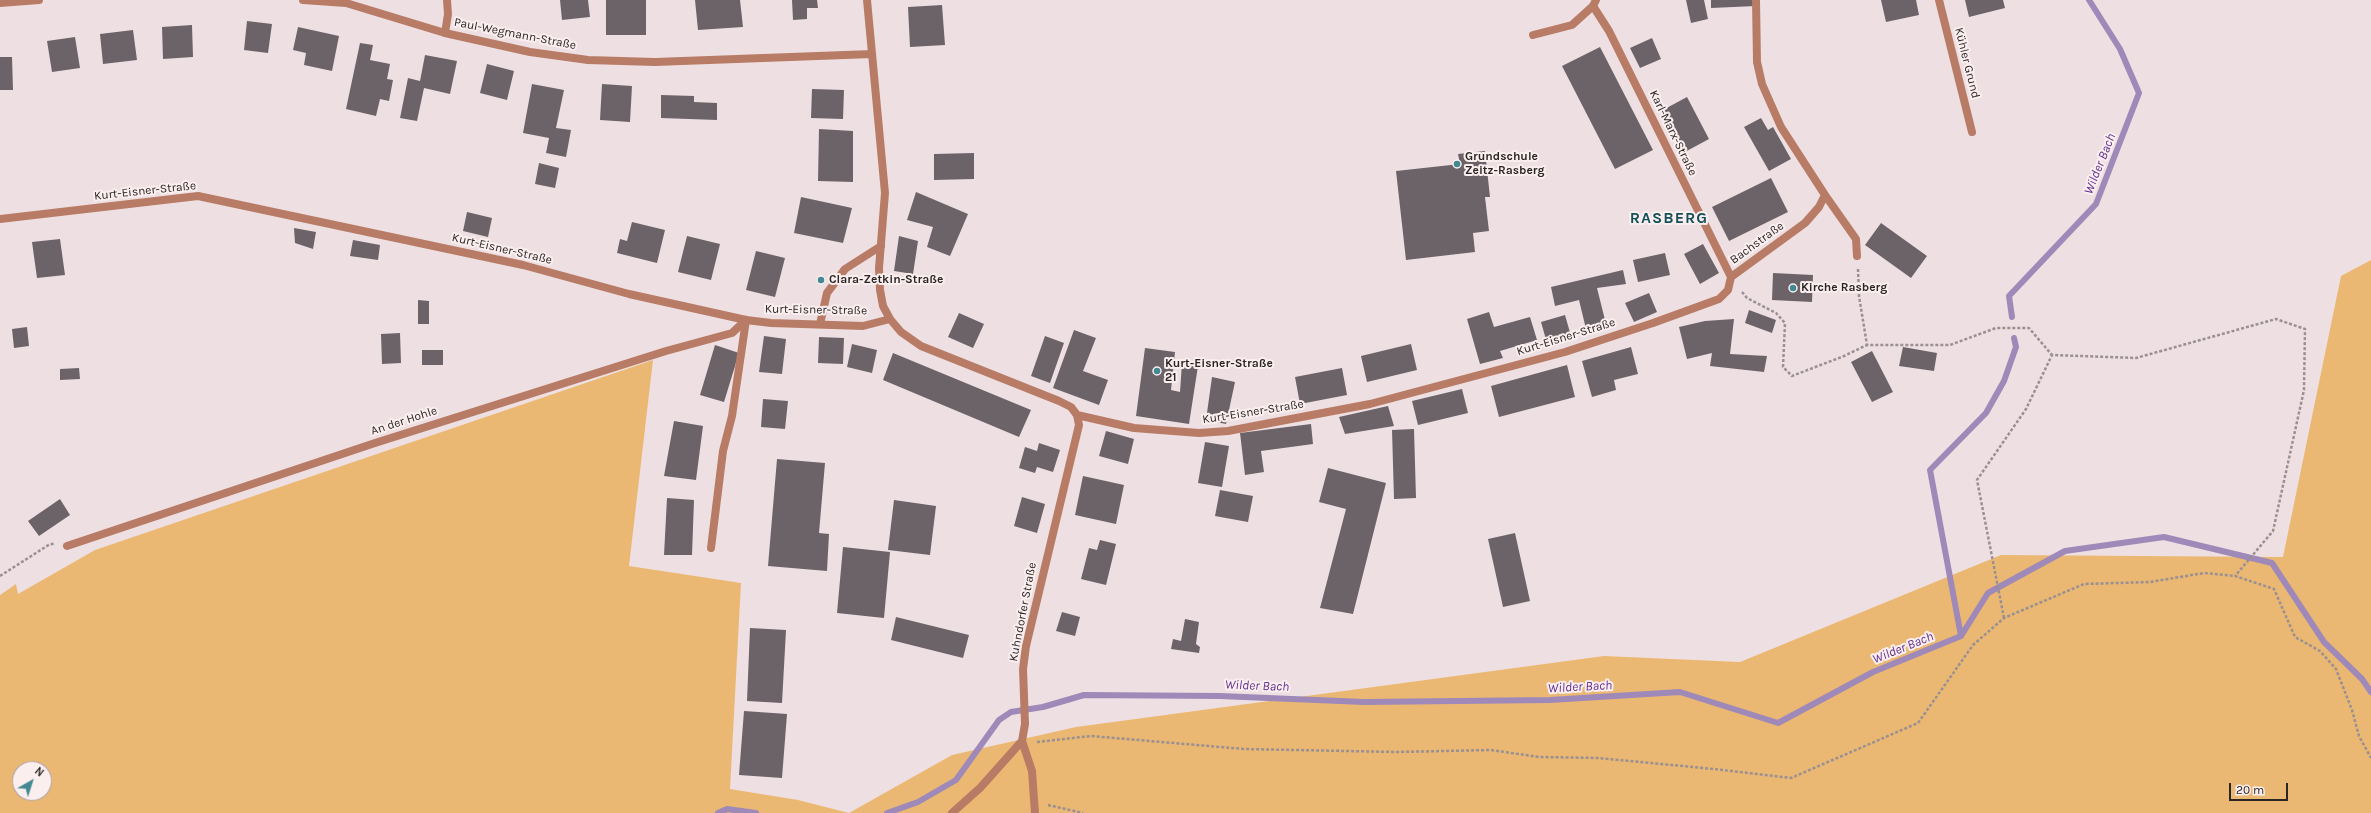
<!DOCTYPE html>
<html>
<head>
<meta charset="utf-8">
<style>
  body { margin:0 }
  #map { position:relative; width:2371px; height:813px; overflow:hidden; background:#eee0e2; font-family:Karla,sans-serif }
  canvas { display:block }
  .north { position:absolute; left:12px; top:761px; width:40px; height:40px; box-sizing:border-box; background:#fbeeef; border:1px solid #a89e9f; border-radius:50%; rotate:39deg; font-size:11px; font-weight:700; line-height:16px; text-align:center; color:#2b2626 }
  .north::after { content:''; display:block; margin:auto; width:14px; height:18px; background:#428992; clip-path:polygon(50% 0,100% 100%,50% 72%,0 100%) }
  .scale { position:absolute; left:2229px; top:783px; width:59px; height:18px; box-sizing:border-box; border:2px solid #2b2626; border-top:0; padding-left:5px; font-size:12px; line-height:14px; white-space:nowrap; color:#2b2626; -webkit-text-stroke:3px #fbeeef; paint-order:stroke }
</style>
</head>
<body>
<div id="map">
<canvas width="2371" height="813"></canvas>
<div class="north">N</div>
<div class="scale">20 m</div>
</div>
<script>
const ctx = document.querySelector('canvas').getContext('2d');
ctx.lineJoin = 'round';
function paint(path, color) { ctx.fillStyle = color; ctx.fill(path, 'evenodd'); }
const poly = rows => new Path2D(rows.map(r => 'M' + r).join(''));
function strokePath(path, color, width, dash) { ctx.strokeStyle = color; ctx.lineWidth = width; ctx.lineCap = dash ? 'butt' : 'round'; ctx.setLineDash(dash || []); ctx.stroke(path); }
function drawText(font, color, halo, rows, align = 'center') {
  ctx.font = font + ' Karla,sans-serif'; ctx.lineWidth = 4; ctx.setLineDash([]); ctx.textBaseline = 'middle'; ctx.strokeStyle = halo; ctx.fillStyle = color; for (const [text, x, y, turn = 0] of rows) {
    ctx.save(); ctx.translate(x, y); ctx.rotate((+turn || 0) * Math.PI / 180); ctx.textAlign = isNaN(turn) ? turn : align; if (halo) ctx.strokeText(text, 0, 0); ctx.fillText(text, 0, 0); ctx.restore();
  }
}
paint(poly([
  [2371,260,2371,813,0,813,0,595,16,584,18,594,95,550,653,360,629,566,741,583,730,789,798,800,849,813,952,755,1076,727,1604,656,1740,662,2001,555,2283,557,2341,276],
  [20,769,44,769,44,793,20,793]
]), '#ebb873');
strokePath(poly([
  [2012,317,2009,296,2096,204,2139,93,2120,49,2089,0],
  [1961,636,1988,593,2065,551,2164,537,2272,563,2324,642,2362,679,2371,692],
  [1961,636,1930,470,1986,413,2004,381,2016,347,2014,338],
  [718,813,727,809,756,813],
  [887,813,918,802,956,780,999,720,1011,712,1043,707,1084,695,1220,696,1364,702,1550,700,1680,692,1778,723,1873,672,1961,636]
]), '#9e89b8', 6);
paint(poly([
  [560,0,588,0,590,17,562,20],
  [606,0,646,0,646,35,606,35],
  [695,0,740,0,743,27,698,30],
  [792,0,817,0,818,8,807,8,807,19,793,20],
  [1686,0,1704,0,1708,19,1691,23],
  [1711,0,1755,0,1756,6,1711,8],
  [1881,0,1916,0,1919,15,1886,22],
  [1965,0,2003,0,2005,8,1969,17],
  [942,5,945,45,910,47,908,7],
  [247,21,272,24,268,53,244,50],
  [192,25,193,57,163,59,162,27],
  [298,27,339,36,332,71,304,65,306,53,293,50],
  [133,30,137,60,103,64,100,34],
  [75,37,80,68,52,72,47,41],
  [1652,38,1661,59,1640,68,1630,48],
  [360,43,373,45,370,60,390,64,387,79,393,80,389,101,380,99,376,116,346,109],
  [1600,47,1653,150,1615,169,1562,66],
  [425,55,457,61,450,94,424,88,417,121,400,118,408,78,420,81],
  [0,57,12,57,13,90,0,90],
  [487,64,514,71,507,100,480,93],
  [532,84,564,90,556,128,571,130,566,157,546,153,549,138,523,133],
  [602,84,632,86,630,122,600,120],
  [812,89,844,90,843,119,811,118],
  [661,95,694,96,694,102,717,103,717,120,661,118],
  [1687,97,1709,139,1683,153,1661,111],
  [1761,118,1768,130,1773,127,1791,159,1769,171,1744,127],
  [819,129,853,131,853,182,818,181],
  [1485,151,1490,197,1485,197,1489,231,1473,233,1475,252,1406,260,1396,171,1460,164,1458,154],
  [974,153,974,179,934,180,934,154],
  [539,163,559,168,555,188,535,184],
  [1771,178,1788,212,1729,241,1712,207],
  [916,192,968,214,950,256,927,247,933,227,907,220],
  [801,197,852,208,843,243,794,233],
  [467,212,492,218,488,237,463,231],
  [632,222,665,230,657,263,617,253,620,239,627,241],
  [1881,223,1927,256,1911,278,1865,245],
  [294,228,316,232,313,249,295,243],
  [687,236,720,244,711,280,678,272],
  [899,236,918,241,913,274,894,271],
  [60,239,65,275,37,278,32,242],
  [353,240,380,245,378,260,350,256],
  [1703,244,1719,273,1700,284,1684,254],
  [756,251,785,258,775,297,746,290],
  [1665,253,1670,275,1638,282,1633,260],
  [1623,270,1626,284,1597,288,1606,324,1586,329,1579,300,1555,306,1551,287],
  [1773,273,1813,275,1812,302,1772,300],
  [1649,293,1657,312,1634,322,1625,303],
  [418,300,429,301,429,324,418,324],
  [1749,310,1776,320,1772,333,1745,323],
  [1489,312,1494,327,1530,317,1537,340,1500,351,1503,358,1480,364,1467,319],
  [959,313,984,324,973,348,948,337],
  [1565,315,1571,336,1547,343,1541,322],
  [1734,319,1730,354,1767,356,1764,372,1710,366,1712,353,1687,359,1679,327,1705,321],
  [27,327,29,346,14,348,12,329],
  [1074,330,1096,338,1083,371,1108,380,1099,405,1053,388],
  [400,333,401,363,382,364,381,334],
  [764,336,786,339,782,374,759,372],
  [1045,336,1064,343,1050,383,1031,376],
  [819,337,844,338,843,364,818,363],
  [852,344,877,350,872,373,847,367],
  [1411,344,1417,370,1367,382,1361,356],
  [715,345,739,353,724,402,700,395],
  [1631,347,1638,374,1614,380,1616,390,1592,397,1582,361],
  [1903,347,1937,353,1934,371,1899,366],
  [1145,348,1175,352,1171,390,1180,392,1182,363,1198,366,1189,424,1136,416],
  [422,350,443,350,443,365,422,365],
  [1872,351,1893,392,1872,402,1851,362],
  [893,353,1031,410,1019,437,883,380],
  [1567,365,1575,397,1499,417,1491,386],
  [79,368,80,379,60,380,60,369],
  [1342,368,1347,395,1300,404,1295,377],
  [1212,377,1235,382,1226,424,1206,420],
  [1462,389,1468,413,1418,425,1412,401],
  [763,399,788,401,785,429,761,427],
  [1388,406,1394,426,1345,434,1339,417],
  [674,421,703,426,696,480,664,476],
  [1311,424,1313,444,1261,451,1264,472,1245,475,1240,433],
  [1414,429,1416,498,1394,499,1392,430],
  [1106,431,1134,439,1128,464,1099,456],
  [1205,442,1229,446,1222,487,1198,483],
  [1039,443,1060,450,1053,472,1037,467,1035,473,1019,468,1025,447,1037,451],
  [777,459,825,463,819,533,829,534,827,571,768,566],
  [1328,468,1386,483,1353,614,1320,608,1346,509,1319,502],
  [1083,476,1124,485,1116,524,1075,515],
  [1220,490,1253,496,1248,522,1215,516],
  [1022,497,1045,504,1037,533,1014,526],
  [667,498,694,500,692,555,664,555],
  [60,499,70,515,39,536,28,521],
  [894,500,936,506,930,555,888,550],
  [1515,533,1530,601,1503,607,1488,539],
  [1100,540,1116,544,1106,585,1081,579,1089,548,1097,550],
  [843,547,890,552,884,618,837,613],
  [1062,612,1080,617,1075,636,1056,631],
  [896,617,969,635,963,658,891,640],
  [1185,619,1199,622,1196,644,1200,647,1199,653,1171,649,1173,639,1181,641],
  [750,628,786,630,782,703,747,701],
  [744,711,787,714,782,778,739,775]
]), '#6c6369');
strokePath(poly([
  [1858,269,1859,296,1867,345,1950,345,1996,328,2029,328,2052,355],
  [1742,292,1747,298,1776,313,1785,323,1783,367,1792,376,1844,356,1867,345],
  [0,576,50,544,54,544],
  [2004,618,1977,480,2026,409,2052,355,2136,358,2276,319,2305,329,2304,390,2273,531,2235,576],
  [1037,742,1091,736,1244,749,1397,752,1491,750,1539,757,1598,758,1714,769,1791,778,1918,723,1973,645,2004,618,2084,584,2150,582,2204,573,2235,576,2274,589,2295,637,2320,651,2336,669,2352,710,2359,736,2371,758],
  [1048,805,1083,813]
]), '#9a9091', 2.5, [3, 2]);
strokePath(poly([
  [1533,35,1572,25,1593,6],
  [820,324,827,293,845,269,881,246],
  [711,548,723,451,732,416,746,320]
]), '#b87c66', 8);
strokePath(poly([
  [303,0,346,3,445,33,530,52,588,60,655,62,872,54],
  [867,0,885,193,879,268,880,290,883,306,890,319,901,332,921,346,1059,401,1071,407,1077,415,1134,428,1199,433,1228,431,1370,404,1565,352,1653,323,1719,299,1728,290,1731,277],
  [1596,0,1593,6,1609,31,1731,277],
  [1939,0,1972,132],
  [0,3,39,0],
  [445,33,448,14,447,0],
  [1825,195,1856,239,1857,256],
  [0,219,198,196,523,265,629,294,746,320,771,323,863,326,890,319],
  [1731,277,1805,223,1819,207,1825,195,1781,127,1762,84,1757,62,1756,0],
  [67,546,375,443,666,351,732,333,746,320],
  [1022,741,1032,771,1035,813],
  [952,813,980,788,1022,741,1025,724,1023,669,1026,646,1079,425,1077,415]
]), '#b87c66', 8);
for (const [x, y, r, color] of [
  [1457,164,4,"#428992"],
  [821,280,4,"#428992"],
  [1793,288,4,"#428992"],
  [1157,371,4,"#428992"]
]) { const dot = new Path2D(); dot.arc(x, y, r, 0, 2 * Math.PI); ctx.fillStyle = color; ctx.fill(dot); strokePath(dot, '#fbeeef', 1.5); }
drawText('12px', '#2b2626', '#fbeeef', [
  ["Paul-Wegmann-Straße",515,34,11],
  ["Kühler Grund",1967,63,76],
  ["Karl-Marx-Straße",1673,133,64],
  ["Kurt-Eisner-Straße",145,191,-6],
  ["Bachstraße",1757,243,-36],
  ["Kurt-Eisner-Straße",502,249,13],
  ["Kurt-Eisner-Straße",816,310,1],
  ["Kurt-Eisner-Straße",1566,337,-17],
  ["Kurt-Eisner-Straße",1253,412,-9],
  ["An der Hohle",404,421,-18],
  ["Kuhndorfer Straße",1023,612,-79]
]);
drawText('bold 12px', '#2b2626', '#fbeeef', [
  ["Grundschule",1465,157],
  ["Zeitz-Rasberg",1465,171],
  ["Clara-Zetkin-Straße",829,280],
  ["Kirche Rasberg",1801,288],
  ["Kurt-Eisner-Straße",1165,364],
  ["21",1165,378]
], 'left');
drawText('italic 13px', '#613090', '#fbeeef', [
  ["Wilder Bach",2100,164,-68],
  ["Wilder Bach",1903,648,-22],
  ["Wilder Bach",1257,686,2],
  ["Wilder Bach",1580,687,-3]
]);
ctx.letterSpacing = '1px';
drawText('bold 16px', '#135057', '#fbeeef', [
  ["RASBERG",1669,218]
]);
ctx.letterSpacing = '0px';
</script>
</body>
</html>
